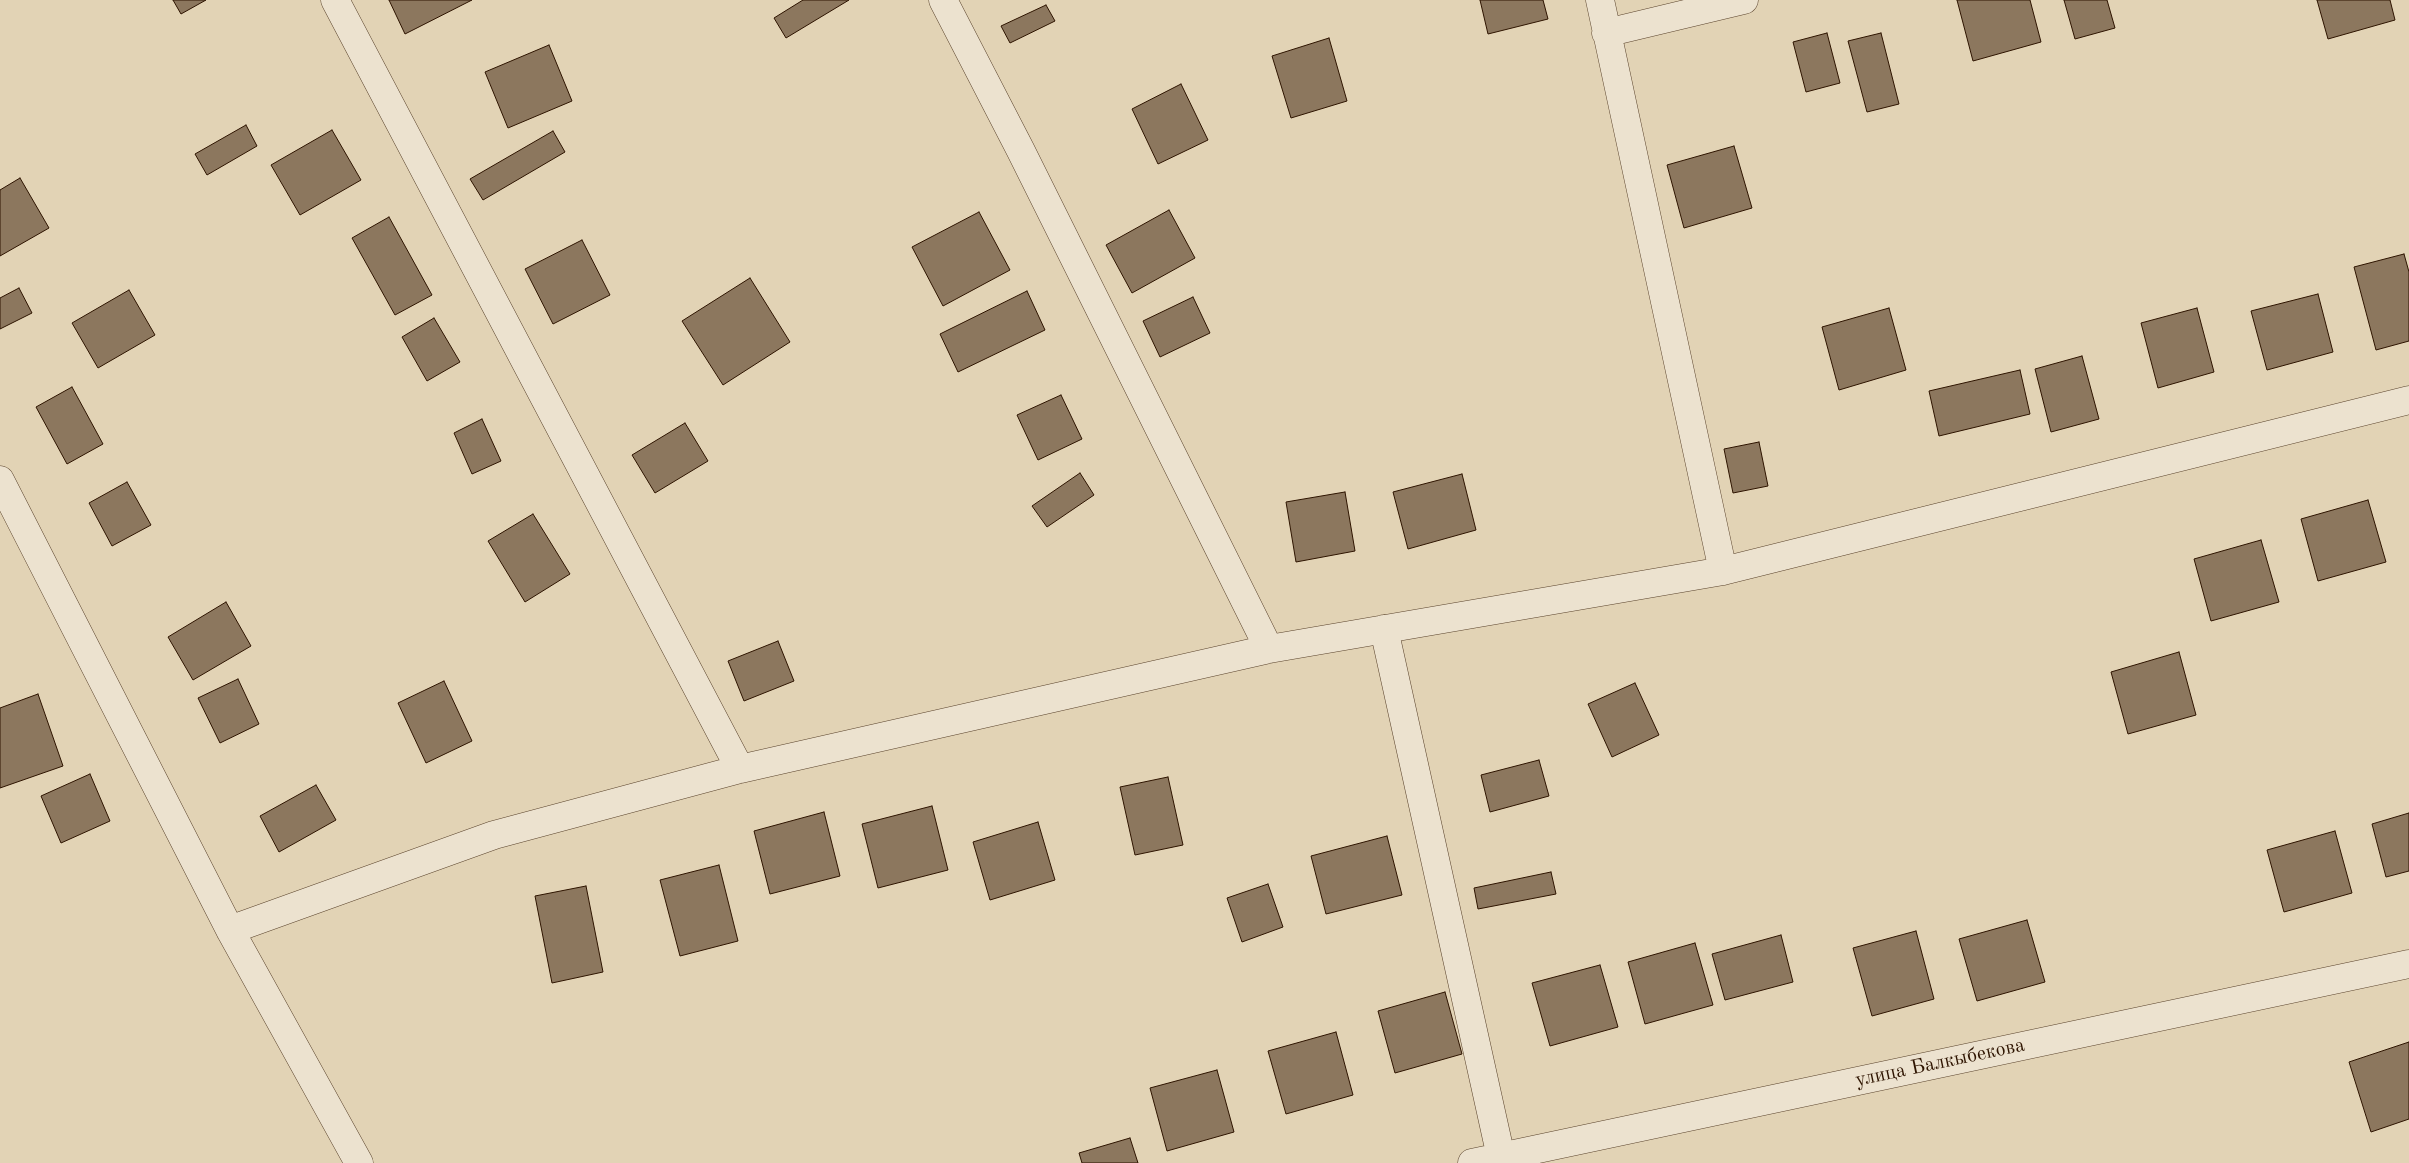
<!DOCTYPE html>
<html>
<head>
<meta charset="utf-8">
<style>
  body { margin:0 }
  canvas { display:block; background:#e2d3b5 }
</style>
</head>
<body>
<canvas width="2409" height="1163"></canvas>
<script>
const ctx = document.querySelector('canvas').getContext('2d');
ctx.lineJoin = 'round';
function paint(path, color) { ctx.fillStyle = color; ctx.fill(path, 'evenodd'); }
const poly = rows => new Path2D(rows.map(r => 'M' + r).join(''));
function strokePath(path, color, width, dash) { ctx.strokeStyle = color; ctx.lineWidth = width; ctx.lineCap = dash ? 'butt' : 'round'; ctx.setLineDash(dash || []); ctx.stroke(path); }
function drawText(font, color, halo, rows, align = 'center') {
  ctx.font = font + ' "Old Standard TT",serif'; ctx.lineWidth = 4.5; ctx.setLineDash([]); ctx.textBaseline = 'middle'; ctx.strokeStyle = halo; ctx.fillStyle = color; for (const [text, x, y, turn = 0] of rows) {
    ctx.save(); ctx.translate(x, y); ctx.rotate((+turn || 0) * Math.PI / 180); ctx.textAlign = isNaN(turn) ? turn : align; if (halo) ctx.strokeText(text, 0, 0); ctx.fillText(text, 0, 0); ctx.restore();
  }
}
const building = poly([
  [173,0,206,0,181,14,173,0],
  [389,0,472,0,405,34,389,0],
  [803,0,849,0,786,38,774,18,803,0],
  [1480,0,1543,0,1548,19,1488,34,1480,0],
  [1957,0,2030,0,2041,42,1973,61,1957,0],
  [2064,0,2107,0,2115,28,2075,39,2064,0],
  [2317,0,2390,0,2395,20,2328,39,2317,0],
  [1046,5,1055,21,1010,43,1001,26,1046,5],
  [1827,33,1840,83,1806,92,1793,42,1827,33],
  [1881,33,1899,104,1867,112,1848,41,1881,33],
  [1329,38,1347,101,1291,118,1272,56,1329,38],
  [549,45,572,101,508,128,485,72,549,45],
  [1181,84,1208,140,1158,164,1132,109,1181,84],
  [246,125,257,146,207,175,195,154,246,125],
  [332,130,361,180,300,215,271,165,332,130],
  [553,131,565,152,483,200,470,179,553,131],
  [1734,146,1752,208,1684,228,1667,165,1734,146],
  [20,178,49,228,0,256,0,190,20,178],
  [1169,210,1195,258,1132,293,1106,245,1169,210],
  [979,212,1010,270,943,306,912,247,979,212],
  [389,217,432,295,395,315,352,238,389,217],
  [582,240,610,295,553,324,525,269,582,240],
  [2404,254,2409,272,2409,341,2376,350,2354,267,2404,254],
  [750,278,790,342,723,385,682,321,750,278],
  [19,288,32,313,0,329,0,298,19,288],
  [129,290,155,335,98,368,72,323,129,290],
  [1027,291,1045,330,958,372,940,334,1027,291],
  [2318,294,2333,352,2267,370,2251,311,2318,294],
  [1193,297,1210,333,1160,357,1143,321,1193,297],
  [1889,308,1906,370,1839,390,1822,327,1889,308],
  [2197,308,2214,372,2158,388,2141,323,2197,308],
  [434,318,460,362,427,381,402,337,434,318],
  [2082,356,2099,419,2051,432,2035,369,2082,356],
  [2020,370,2030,414,1939,436,1929,391,2020,370],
  [72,387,103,444,67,464,36,407,72,387],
  [1061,395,1082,439,1038,460,1017,415,1061,395],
  [482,419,501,461,472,474,454,433,482,419],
  [685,423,708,461,655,493,632,455,685,423],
  [1759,442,1768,486,1733,493,1724,449,1759,442],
  [1080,473,1094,495,1047,527,1032,506,1080,473],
  [1462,474,1476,530,1408,549,1393,492,1462,474],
  [127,482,151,525,112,546,89,503,127,482],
  [1345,492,1355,551,1296,562,1286,502,1345,492],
  [2368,500,2386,562,2318,581,2301,519,2368,500],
  [533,514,570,574,525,602,488,541,533,514],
  [2261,540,2279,602,2211,621,2194,559,2261,540],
  [226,602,251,646,193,680,168,637,226,602],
  [778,641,794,681,744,701,728,661,778,641],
  [2179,652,2196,715,2128,734,2111,672,2179,652],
  [238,679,259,724,220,743,198,698,238,679],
  [444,681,472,741,426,763,398,703,444,681],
  [1635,683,1659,735,1612,757,1588,704,1635,683],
  [38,694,63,766,0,788,0,708,38,694],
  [1539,760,1549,796,1490,812,1481,775,1539,760],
  [90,774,110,821,61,843,41,796,90,774],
  [1168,777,1183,845,1135,855,1120,787,1168,777],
  [316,785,336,820,279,852,260,816,316,785],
  [932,806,948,870,878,888,862,824,932,806],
  [824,812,840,876,770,894,754,831,824,812],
  [2409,813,2409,871,2386,877,2372,824,2409,813],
  [1038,822,1055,880,990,900,973,842,1038,822],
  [2335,831,2352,893,2284,912,2267,850,2335,831],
  [1387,836,1402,895,1326,914,1311,856,1387,836],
  [719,865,738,941,680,956,660,880,719,865],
  [1551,872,1556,894,1478,909,1474,888,1551,872],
  [1268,884,1283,927,1242,942,1227,898,1268,884],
  [586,886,603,972,552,983,535,896,586,886],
  [2027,920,2045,982,1977,1001,1959,939,2027,920],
  [1916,931,1934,999,1872,1016,1853,948,1916,931],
  [1781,935,1793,982,1725,1000,1712,954,1781,935],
  [1695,943,1713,1005,1645,1024,1628,962,1695,943],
  [1600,965,1618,1027,1550,1046,1532,983,1600,965],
  [1445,992,1462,1054,1395,1073,1378,1011,1445,992],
  [1336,1032,1353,1095,1286,1114,1268,1051,1336,1032],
  [2409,1042,2409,1119,2371,1132,2349,1062,2409,1042],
  [1217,1070,1234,1132,1167,1151,1150,1088,1217,1070],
  [1130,1138,1138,1163,1082,1163,1079,1153,1130,1138]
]);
paint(building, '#8c775e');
strokePath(building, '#2e1400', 1);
const minor = poly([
  [335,0,740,769],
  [943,0,1021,151,1269,649],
  [1600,0,1723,571],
  [1606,33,1744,0],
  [0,480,230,930,359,1163],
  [1384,629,1501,1157],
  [230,930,494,835,740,769,1269,649,1723,571,2409,400],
  [1472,1163,2409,964]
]);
strokePath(minor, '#5b442d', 29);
strokePath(minor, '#ece2cf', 28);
drawText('20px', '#2e1400', '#ece2cf', [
  ["улица Балкыбекова",1940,1063,-12]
]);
</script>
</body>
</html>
